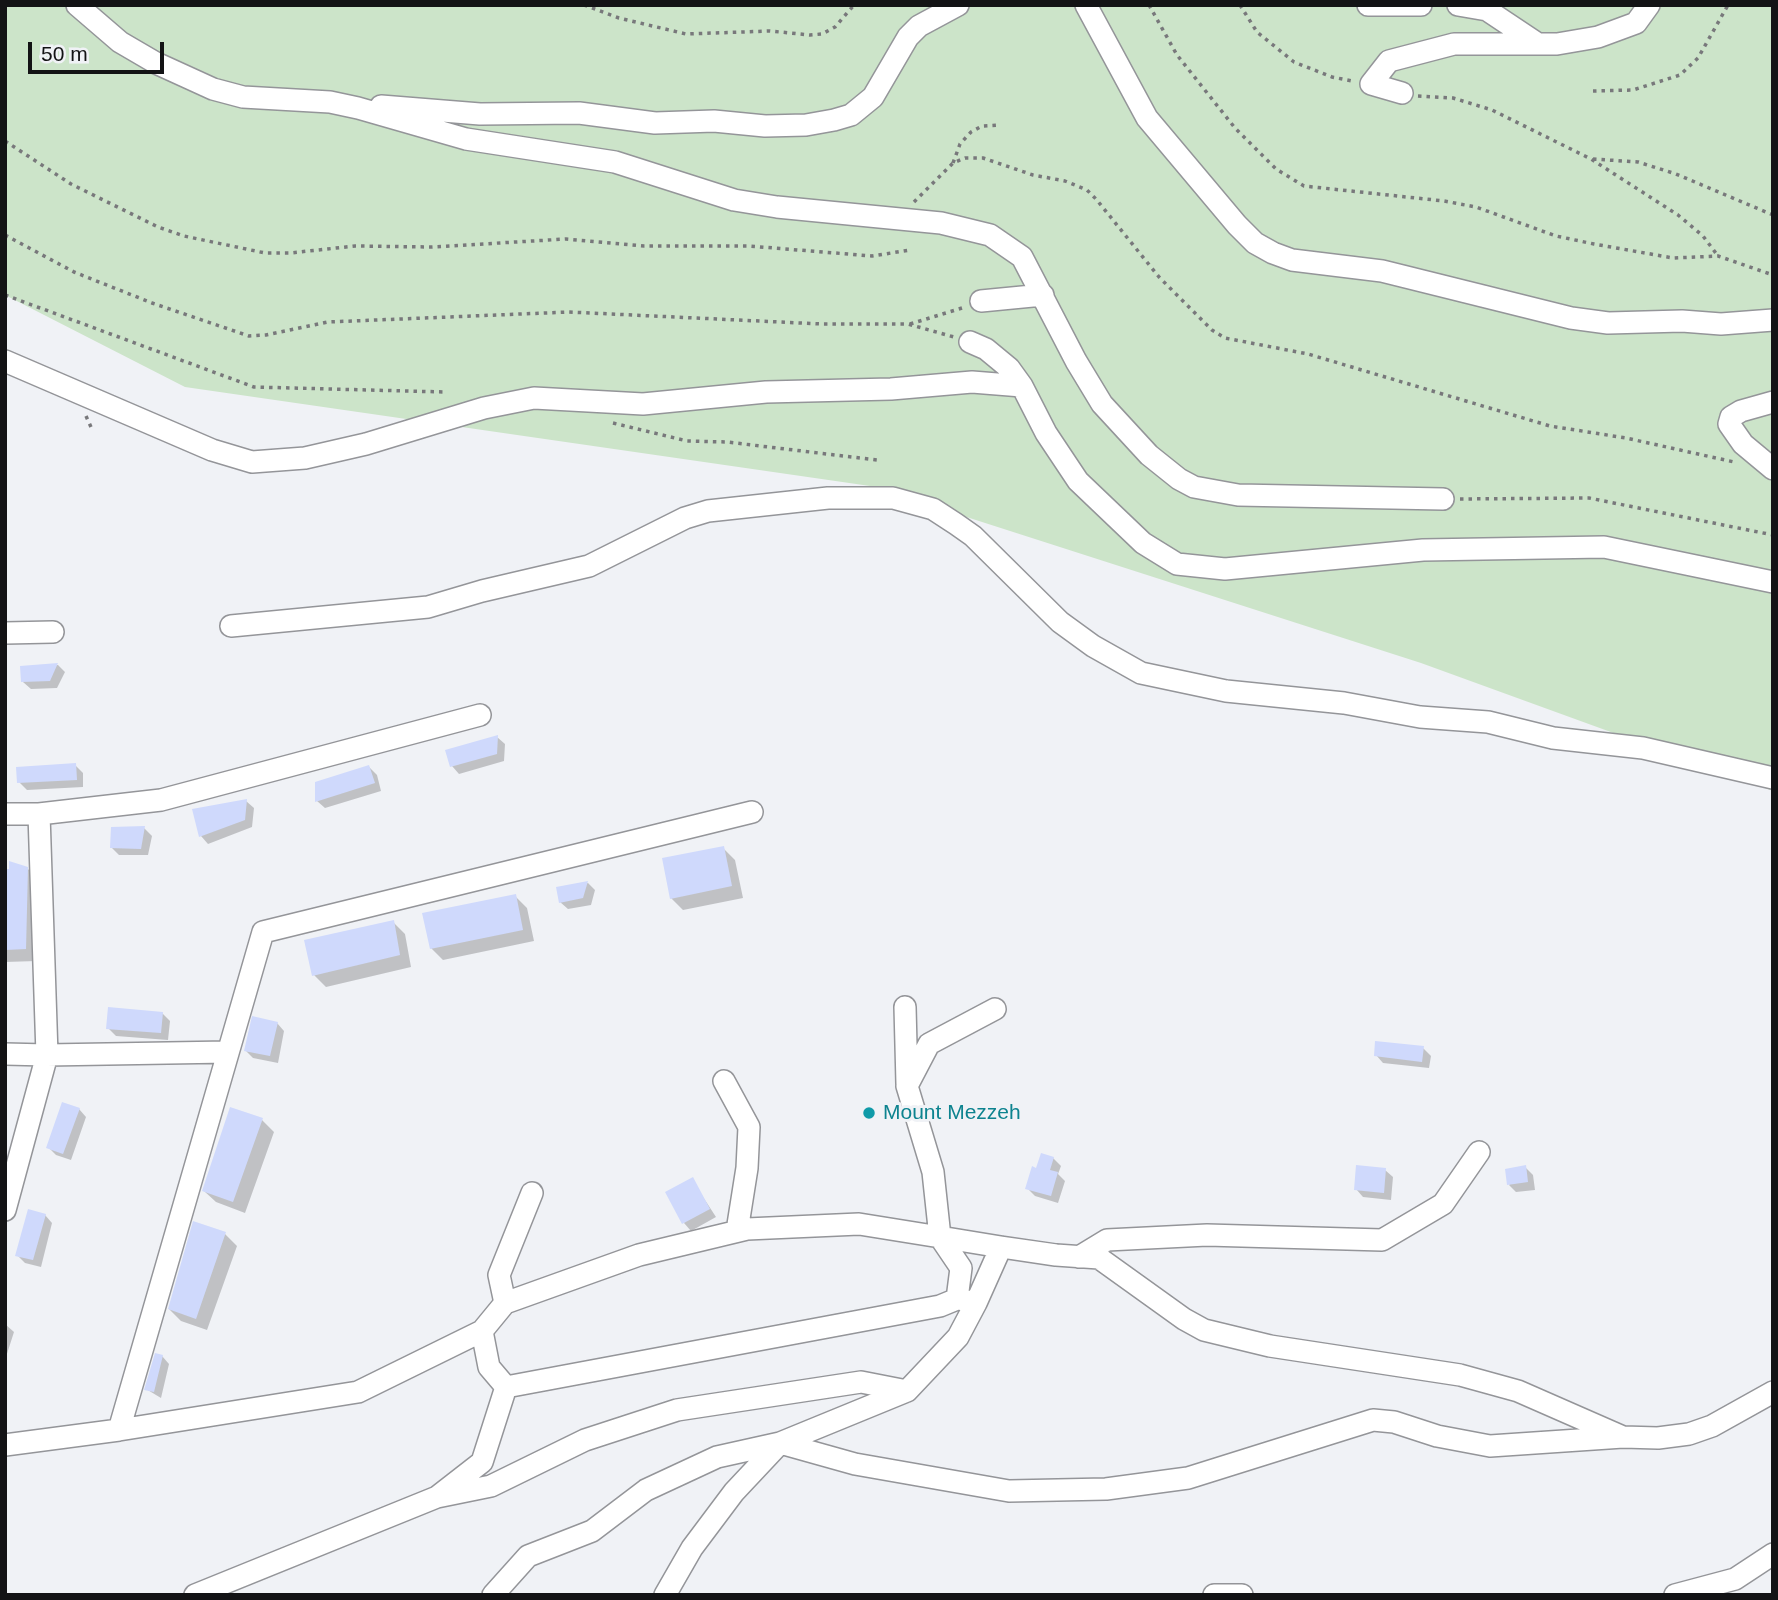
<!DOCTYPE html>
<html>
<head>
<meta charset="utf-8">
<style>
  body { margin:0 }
  #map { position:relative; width:1778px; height:1600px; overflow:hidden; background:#f0f2f6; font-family:Helvetica,sans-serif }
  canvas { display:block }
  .frame { position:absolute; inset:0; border:7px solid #131315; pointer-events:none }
  .scale { position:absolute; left:28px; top:42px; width:136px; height:32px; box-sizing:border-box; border:4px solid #131315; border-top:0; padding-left:9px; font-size:21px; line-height:24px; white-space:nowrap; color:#131315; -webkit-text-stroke:5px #f0f2f6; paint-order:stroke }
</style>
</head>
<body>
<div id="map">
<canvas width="1778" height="1600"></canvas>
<div class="frame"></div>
<div class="scale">50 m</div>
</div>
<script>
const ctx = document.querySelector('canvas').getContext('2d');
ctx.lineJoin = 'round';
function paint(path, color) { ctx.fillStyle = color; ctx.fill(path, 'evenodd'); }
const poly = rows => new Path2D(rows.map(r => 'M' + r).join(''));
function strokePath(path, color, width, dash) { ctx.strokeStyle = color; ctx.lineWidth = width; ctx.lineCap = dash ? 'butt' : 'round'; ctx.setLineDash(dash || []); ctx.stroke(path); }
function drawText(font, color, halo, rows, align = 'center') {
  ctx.font = font + ' Helvetica,sans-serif'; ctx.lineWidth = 6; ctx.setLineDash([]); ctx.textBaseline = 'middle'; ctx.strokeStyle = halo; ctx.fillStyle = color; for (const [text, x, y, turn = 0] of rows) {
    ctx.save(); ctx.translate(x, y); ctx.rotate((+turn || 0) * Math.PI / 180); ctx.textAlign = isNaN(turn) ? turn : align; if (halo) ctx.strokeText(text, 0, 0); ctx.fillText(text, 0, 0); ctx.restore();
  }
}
paint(poly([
  [5,5,1773,5,1773,791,1421,663,870,486,185,387,5,295]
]), '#cce4c9');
paint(poly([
  [58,665,65,672,57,688,31,689,23,682,22,667],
  [497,737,505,744,504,761,459,774,452,766],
  [75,765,83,773,83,787,27,790,19,782],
  [369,767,377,775,381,791,325,808,317,801],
  [246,801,254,808,252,827,208,844,201,836,194,810],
  [144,828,152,836,148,855,119,855,112,848],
  [723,848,735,860,743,898,683,910,671,898],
  [27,868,39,880,37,961,5,962,5,871],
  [588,883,595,890,591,905,568,909,560,902,558,889],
  [515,896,527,908,534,941,443,960,431,948],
  [393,922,405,934,411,967,326,987,314,975],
  [162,1013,170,1021,168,1040,116,1036,108,1028],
  [277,1023,284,1031,278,1063,253,1058,245,1050],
  [1423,1048,1431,1056,1429,1068,1383,1063,1376,1055],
  [79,1109,86,1117,71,1160,56,1155,48,1147],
  [262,1120,274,1132,245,1213,216,1202,204,1191],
  [1053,1158,1061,1166,1058,1174,1065,1181,1058,1203,1035,1196,1027,1188,1037,1170],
  [1525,1167,1533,1175,1535,1190,1516,1192,1509,1185],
  [1385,1170,1393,1177,1391,1200,1363,1197,1356,1189],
  [692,1180,716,1217,691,1231,684,1223],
  [45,1215,52,1223,41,1267,25,1263,17,1255],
  [225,1234,237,1246,207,1330,181,1321,169,1309],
  [5,1324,14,1332,5,1360],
  [162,1356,169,1364,161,1398,146,1389]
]), '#0003');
paint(poly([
  [58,663,50,681,21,682,20,666],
  [498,735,497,754,450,767,445,750],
  [76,763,77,780,17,783,16,767],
  [369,765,375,783,315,802,315,782],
  [247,799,245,820,199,837,192,809],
  [145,826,141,849,110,848,111,827],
  [724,846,732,886,670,899,662,858],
  [9,861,28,867,26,949,5,950,5,869,9,869],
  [588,881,583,898,559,903,556,887],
  [516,894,523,930,430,949,422,913],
  [394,920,400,955,312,976,304,940],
  [108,1007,163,1012,161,1033,106,1029],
  [252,1016,278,1022,270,1056,244,1051],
  [1375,1041,1424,1046,1422,1062,1374,1056],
  [62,1102,80,1108,63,1154,46,1148],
  [230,1107,263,1118,233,1202,202,1191],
  [1041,1153,1054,1157,1050,1170,1058,1172,1051,1196,1025,1189,1032,1166,1036,1168],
  [1356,1165,1386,1168,1384,1193,1354,1190],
  [1526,1165,1528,1182,1507,1185,1505,1169],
  [693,1177,710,1209,682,1224,665,1192],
  [28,1209,46,1214,33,1260,15,1256],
  [193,1221,226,1232,196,1319,168,1309],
  [155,1353,163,1355,154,1392,144,1390]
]), '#cfd9fc');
const street = poly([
  [77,5,120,42,156,63,213,89,243,97,330,102,358,108,466,139,615,162,734,200,777,207,941,223,990,235,1022,257,1076,361,1102,404,1149,455,1179,479,1194,487,1238,495,1443,499],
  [1086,5,1147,118,1237,225,1255,243,1273,253,1292,260,1382,271,1571,318,1608,323,1682,321,1721,324,1773,320],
  [1368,5,1421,5],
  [1458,5,1487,10,1535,42],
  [1402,93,1371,84,1389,61,1454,44,1557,44,1598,37,1636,23,1649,5],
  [381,106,480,114,579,113,655,123,714,121,765,126,806,125,834,120,851,115,873,97,908,37,919,26,958,5],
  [981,301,1043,295],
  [970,342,986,349,1009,368,1022,386,1046,433,1078,481,1143,543,1177,564,1225,569,1423,550,1604,547,1773,582],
  [5,361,212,450,252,462,305,458,366,444,484,408,534,398,643,404,766,392,891,389,972,382,1022,386],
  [1773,402,1741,411,1731,417,1729,424,1743,444,1773,469],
  [231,626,428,607,482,591,589,566,685,518,708,511,828,498,893,498,933,509,956,524,973,536,1060,622,1093,646,1141,673,1226,691,1344,703,1420,717,1488,722,1553,738,1643,748,1773,778],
  [5,633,53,632],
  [5,814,39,814,47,1055,5,1054],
  [39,814,161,800,480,715],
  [905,1007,907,1084],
  [995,1009,929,1044,907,1086,933,1172,940,1237,961,1268,957,1299,940,1306,506,1387,489,1367,482,1331,505,1303,639,1255,747,1229,859,1224,940,1237,1001,1247,1056,1255,1099,1258,1184,1319,1204,1330,1270,1346,1460,1375,1518,1391,1623,1437],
  [724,1081,749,1127,747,1168,737,1231],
  [5,1210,47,1055,228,1052],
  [1079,1257,1107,1240,1207,1235,1382,1240,1443,1204,1479,1152],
  [963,1300,976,1303,1001,1247],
  [505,1303,499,1275,532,1193],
  [482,1331,358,1392,119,1430,263,932,752,812],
  [5,1445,119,1430],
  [437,1497,491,1486,585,1440,677,1410,861,1382,907,1391],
  [195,1595,437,1497,482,1462,506,1387],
  [493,1595,528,1556,592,1531,646,1490,717,1457,780,1443,907,1391,958,1337,976,1303],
  [665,1595,692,1548,734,1492,780,1443,855,1464,1009,1491,1106,1489,1188,1478,1373,1420,1394,1422,1437,1436,1490,1446,1623,1437,1658,1438,1689,1434,1712,1426,1773,1392],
  [1214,1595,1242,1595],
  [1675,1595,1735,1579,1773,1554]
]);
strokePath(street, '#949599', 24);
strokePath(poly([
  [584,5,619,18,686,34,770,31,810,35,822,34,835,27,854,5],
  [1149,5,1177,55,1235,128,1276,169,1304,186,1444,201,1476,207,1556,236,1594,244,1673,258,1718,256,1773,275],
  [1240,5,1257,32,1294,62,1332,77,1352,81],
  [1593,91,1633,90,1680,75,1698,58,1728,5],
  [1418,96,1453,98,1492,110,1591,159,1678,215,1703,236,1718,256],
  [5,141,71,184,158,227,184,236,265,253,290,253,355,246,432,247,566,239,644,246,749,246,872,256,910,250],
  [1593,159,1638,162,1676,174,1773,215],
  [953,163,960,144,971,132,982,126,999,125],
  [914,202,953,163,965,158,983,158,1033,175,1065,181,1087,190,1096,199,1159,277,1212,330,1225,338,1308,354,1550,426,1626,438,1734,462],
  [5,235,74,272,152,303,249,336,266,335,328,322,569,312,822,324,908,324,954,337],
  [5,295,254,387,445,392],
  [910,324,962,308],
  [86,416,91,427],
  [613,423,687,441,727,442,877,460],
  [1460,499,1589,498,1773,535]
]), '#78787b', 3.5, [3.5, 5]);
strokePath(street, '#fff', 21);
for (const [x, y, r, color] of [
  [869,1113,7,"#0f9aa8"]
]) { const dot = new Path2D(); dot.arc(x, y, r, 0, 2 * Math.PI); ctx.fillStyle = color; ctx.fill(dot); strokePath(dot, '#f0f2f6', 2.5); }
drawText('21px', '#0d838f', '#f0f2f6', [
  ["Mount Mezzeh",883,1113]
], 'left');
</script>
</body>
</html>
